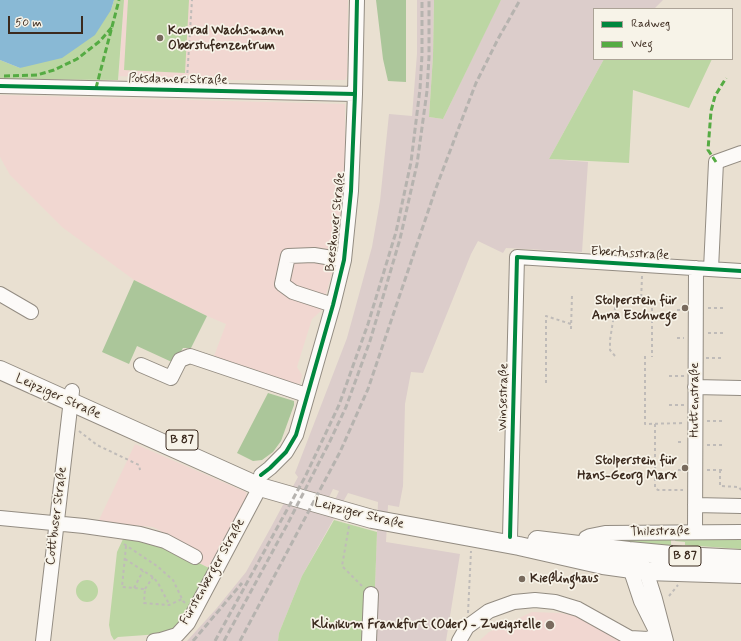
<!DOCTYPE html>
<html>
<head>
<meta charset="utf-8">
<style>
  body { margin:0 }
  #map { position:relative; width:741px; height:641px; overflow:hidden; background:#e9e0d1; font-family:Mynerve,sans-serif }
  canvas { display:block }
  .legend { position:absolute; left:593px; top:8px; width:140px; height:52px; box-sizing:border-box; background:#f7f3e8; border:1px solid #aca397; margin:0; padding:5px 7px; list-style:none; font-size:12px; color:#3b2a1e }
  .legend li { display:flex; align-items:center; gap:8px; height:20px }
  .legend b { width:20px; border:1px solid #aca397 }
  .scale { position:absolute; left:8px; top:16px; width:75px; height:18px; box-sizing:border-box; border:2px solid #3b2a1e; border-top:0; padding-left:5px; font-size:12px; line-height:14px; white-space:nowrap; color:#3b2a1e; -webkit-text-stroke:3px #f7f3e8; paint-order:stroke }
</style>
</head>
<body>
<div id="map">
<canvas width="741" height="641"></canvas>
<ul class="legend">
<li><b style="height:5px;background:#00873e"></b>Radweg</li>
<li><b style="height:5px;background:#55ab43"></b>Weg</li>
</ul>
<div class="scale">50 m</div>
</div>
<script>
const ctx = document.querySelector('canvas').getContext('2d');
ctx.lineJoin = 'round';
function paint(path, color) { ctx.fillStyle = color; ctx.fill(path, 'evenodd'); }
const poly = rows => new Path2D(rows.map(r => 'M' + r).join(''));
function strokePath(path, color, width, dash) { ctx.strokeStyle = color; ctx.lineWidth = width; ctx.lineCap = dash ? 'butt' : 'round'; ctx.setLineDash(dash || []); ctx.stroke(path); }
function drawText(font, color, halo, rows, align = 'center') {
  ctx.font = font + ' Mynerve,sans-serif'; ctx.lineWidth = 3.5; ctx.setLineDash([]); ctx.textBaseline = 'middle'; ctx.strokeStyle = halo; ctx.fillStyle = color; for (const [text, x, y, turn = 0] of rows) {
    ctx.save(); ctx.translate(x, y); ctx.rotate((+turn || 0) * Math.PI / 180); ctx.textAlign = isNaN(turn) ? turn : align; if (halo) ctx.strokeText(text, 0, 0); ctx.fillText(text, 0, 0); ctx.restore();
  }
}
paint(poly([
  [124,0,348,0,347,76,345,80,195,80,119,76],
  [0,95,345,104,345,183,339,250,321,311,312,319,297,367,302,375,300,384,294,383,214,356,226,324,207,316,134,280,62,227,10,175,0,157],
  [135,444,246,492,247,496,209,568,156,542,161,531,153,527,98,522],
  [532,612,560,613,581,617,608,632,621,641,479,641,489,632]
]), '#f1d7d1');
paint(poly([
  [417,0,434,0,433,56,429,117,443,119,497,7,501,0,663,0,654,9,594,9,594,59,604,59,549,159,588,162,582,252,506,248,503,253,478,241,471,254,423,373,411,372,405,404,403,486,399,507,388,505,386,542,460,554,446,641,373,641,378,502,348,493,302,576,279,633,278,641,187,641,216,609,246,572,270,529,298,477,295,473,347,338,372,247,380,201,389,114,412,116,417,54],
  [333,489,339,491,328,516,321,514]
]), '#dccdcb');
paint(poly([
  [114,0,124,0,118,80,0,79,0,60,20,68,111,10],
  [128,0,189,0,185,73,124,70],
  [434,0,501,0,443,119,429,117,433,56],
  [604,59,712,59,689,108,633,90,629,163,549,159],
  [334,520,377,532,373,641,278,641,279,633,302,576],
  [676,534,741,534,741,549,685,545,685,542,675,541],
  [610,535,671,535,671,545,667,545,666,546,610,543],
  [125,538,156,542,209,568,183,617,176,627,160,634,118,637,114,640,111,635,109,625,117,552,123,539],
  '76 591a11 11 0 1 1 22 0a11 11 0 1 1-22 0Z'
]), '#bcd6a3');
paint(poly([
  [376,0,406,0,406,82,388,81,383,59],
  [134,280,207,316,191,348,183,348,174,363,137,346,129,364,102,352],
  [268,393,294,401,294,405,281,441,273,452,262,460,253,461,237,453]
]), '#abc69a');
paint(poly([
  [0,0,114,0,111,10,95,35,62,58,20,68,0,60]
]), '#89b9d5');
const minor = poly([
  [0,86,355,94],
  [711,269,716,162,741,153],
  [0,294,31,312],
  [333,305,293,292,282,284,288,256,314,255,344,260],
  [141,365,171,378,180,360,190,356,306,395],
  [695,387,741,388],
  [261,475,270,468,286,452,296,435,333,305,344,260,351,191,355,94,357,0],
  [695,505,741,506],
  [0,518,84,526,140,534,165,541,195,557],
  [695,532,696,268],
  [510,537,517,257,741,271],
  [585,546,586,538,590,536,605,533,741,532],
  [629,560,630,568,641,601,660,639],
  [642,564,646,571,655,599,666,641],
  [43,641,72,391],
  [154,641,161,640,177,635,188,623,260,487],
  [369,641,371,594],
  [459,641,467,627,489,611,514,602,535,600,555,602,578,609,630,638,648,639,657,635]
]);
const major = poly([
  [0,370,260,487,372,519,519,546,603,565,646,571,741,574],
  [537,540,629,551,682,556,741,559]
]);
strokePath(minor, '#938c82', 16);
strokePath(major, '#938c82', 20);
strokePath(poly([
  [187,79,192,0],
  [642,276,641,303,652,304,652,357],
  [600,295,599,302,641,303],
  [708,308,723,308],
  [677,310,684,310],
  [571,329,572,295],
  [708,333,723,333],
  [677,338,684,338],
  [615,356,610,350,610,340,616,302],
  [645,356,645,424,685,423],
  [706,358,723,358],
  [669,376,684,376],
  [546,383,546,316,571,324],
  [669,405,685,405],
  [707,421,723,421],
  [655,424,655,488,658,490,683,490],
  [79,431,97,445,139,465,140,470],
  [678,442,683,442],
  [707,445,723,445],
  [678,470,684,470],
  [707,470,723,470],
  [720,470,720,486,739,487,741,490],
  [349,526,342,566,362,586],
  [124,544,157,566,173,580,183,601,185,603],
  [126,546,122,587,145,589,144,603,169,605,182,599],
  [125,559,153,577,158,583,169,604],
  [134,588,143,571],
  [145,589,153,577],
  [669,596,678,585],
  [468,613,471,551]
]), '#bfbbb8', 2, [3, 3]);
strokePath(minor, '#fcfaf8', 14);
strokePath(major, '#fcfaf8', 18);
strokePath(poly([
  [193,641,242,583],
  [215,641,305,477,323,439,339,405,368,324,396,232,411,162,420,89,422,55,422,0],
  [224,641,288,523,330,441,346,407,370,341,400,239,417,164,427,91,429,57,429,0],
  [240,641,340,452,368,389,436,188,464,114,476,83,498,39,520,0]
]), '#b6b3af', 3, [6, 3]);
strokePath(poly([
  [4,76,37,75,54,70,77,59,100,41,113,26],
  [96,88,119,0],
  [716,162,708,150,711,111,715,96,726,78]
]), '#55ab43', 3, [6, 3]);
strokePath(poly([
  [0,86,355,94],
  [261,475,270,468,286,452,296,435,333,305,344,260,351,191,355,94,357,0],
  [510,537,517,257,741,271]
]), '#00873e', 4);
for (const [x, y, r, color] of [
  [160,38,4,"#786a5d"],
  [685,308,4,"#786a5d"],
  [685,468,4,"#786a5d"],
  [522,579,4,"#786a5d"],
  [550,625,5,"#786a5d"]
]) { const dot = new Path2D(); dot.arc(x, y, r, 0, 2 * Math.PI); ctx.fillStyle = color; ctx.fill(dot); strokePath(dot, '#f7f3e8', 1.5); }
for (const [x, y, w] of [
  [182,440,32],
  [685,556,32]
]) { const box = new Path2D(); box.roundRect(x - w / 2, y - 10, w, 20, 3); ctx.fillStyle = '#f7f3e8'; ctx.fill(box); strokePath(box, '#3b2a1e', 1); }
drawText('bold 12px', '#3b2a1e', null, [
  ["B 87",182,440],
  ["B 87",685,556]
]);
drawText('bold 13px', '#3b2a1e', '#f7f3e8', [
  ["Konrad Wachsmann",168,31,"left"],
  ["Oberstufenzentrum",168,46,"left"],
  ["Stolperstein für",677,301],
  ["Anna Eschwege",677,316],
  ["Stolperstein für",677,461],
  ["Hans-Georg Marx",677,476],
  ["Kießlinghaus",530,579,"left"],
  ["Klinikum Frankfurt (Oder) - Zweigstelle",541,625]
], 'right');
drawText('13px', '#3b2a1e', '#f7f3e8', [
  ["Potsdamer Straße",178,80,1],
  ["Beeskower Straße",336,222,-84],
  ["Ebertusstraße",630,254,3],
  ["Leipziger Straße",58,397,24],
  ["Winsestraße",504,397,-89],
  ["Huttenstraße",695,400,-90],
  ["Leipziger Straße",359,514,14],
  ["Cottbuser Straße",57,516,-83],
  ["Thilestraße",660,532,-1],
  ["Fürstenberger Straße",213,572,-61]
]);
</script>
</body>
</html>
